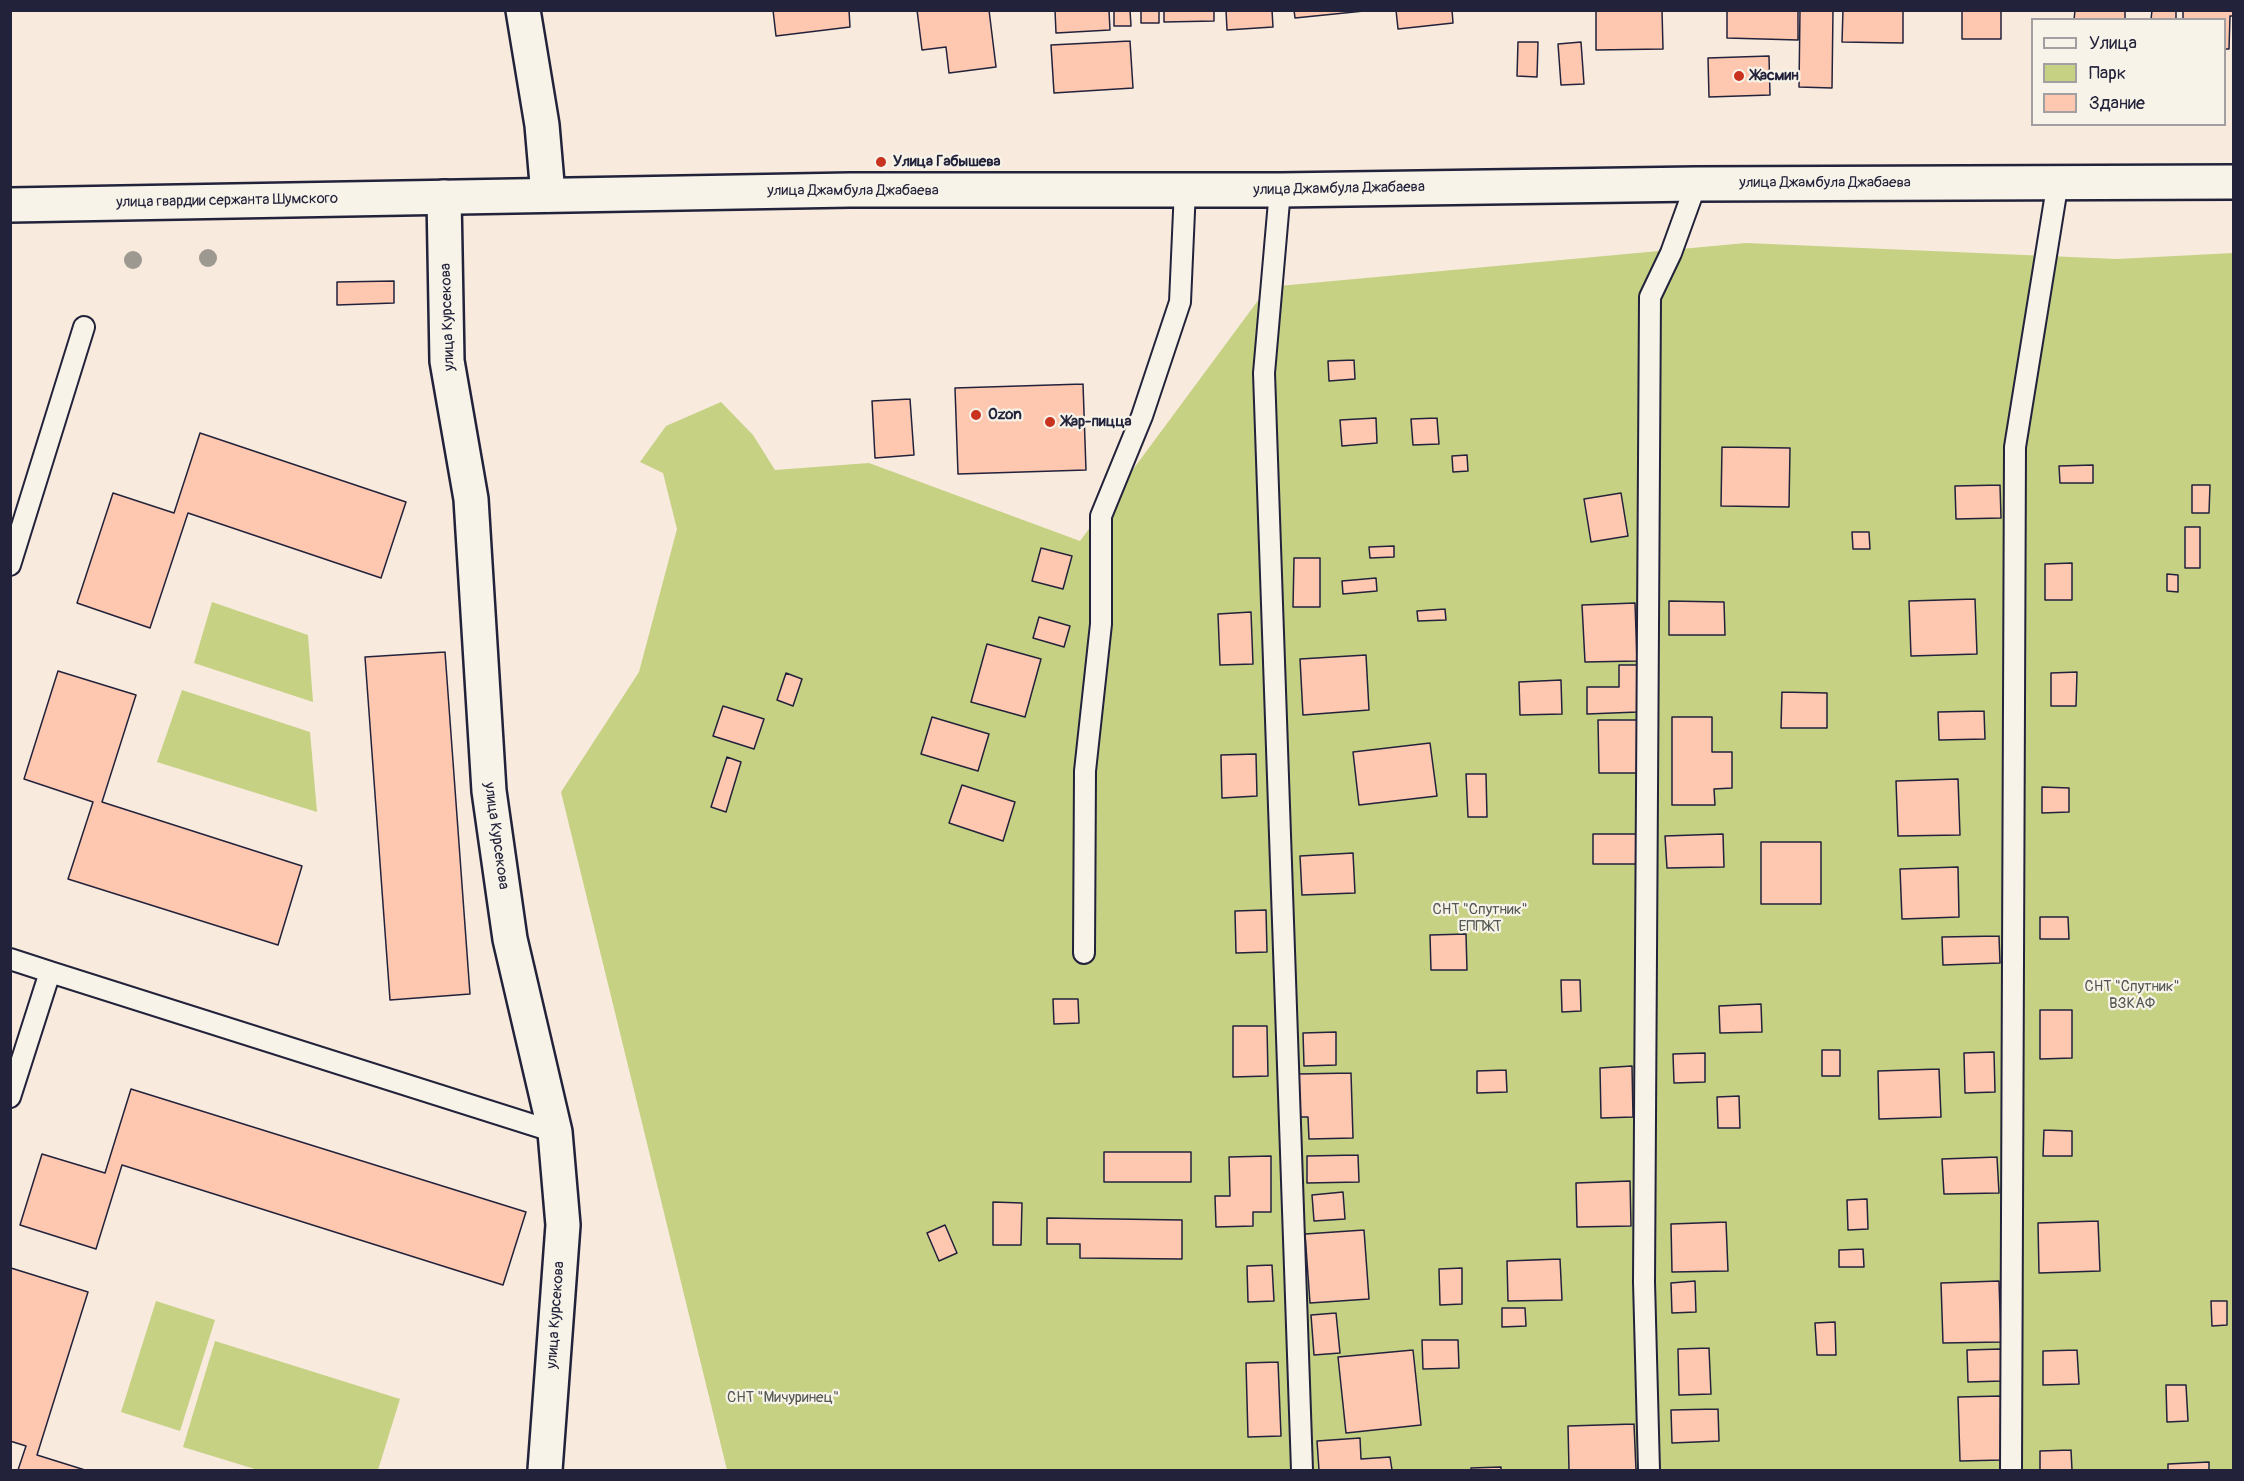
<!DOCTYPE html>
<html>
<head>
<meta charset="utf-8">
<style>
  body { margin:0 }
  #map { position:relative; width:2244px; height:1481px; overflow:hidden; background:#f8eadd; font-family:Pangolin,sans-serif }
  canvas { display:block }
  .frame { position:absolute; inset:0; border:12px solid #22223b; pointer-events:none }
  .legend { position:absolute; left:2031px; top:18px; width:195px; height:108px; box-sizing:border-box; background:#f7f3e8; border:2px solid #a29fa3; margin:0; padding:8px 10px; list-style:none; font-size:18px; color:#22223b }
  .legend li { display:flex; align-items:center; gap:12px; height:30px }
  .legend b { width:30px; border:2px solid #a29fa3 }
</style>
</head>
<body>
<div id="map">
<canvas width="2244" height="1481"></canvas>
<div class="frame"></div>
<ul class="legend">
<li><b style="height:8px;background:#f7f3e8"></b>Улица</li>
<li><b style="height:16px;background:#c6d184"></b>Парк</li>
<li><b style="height:16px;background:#fdc7b0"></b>Здание</li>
</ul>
</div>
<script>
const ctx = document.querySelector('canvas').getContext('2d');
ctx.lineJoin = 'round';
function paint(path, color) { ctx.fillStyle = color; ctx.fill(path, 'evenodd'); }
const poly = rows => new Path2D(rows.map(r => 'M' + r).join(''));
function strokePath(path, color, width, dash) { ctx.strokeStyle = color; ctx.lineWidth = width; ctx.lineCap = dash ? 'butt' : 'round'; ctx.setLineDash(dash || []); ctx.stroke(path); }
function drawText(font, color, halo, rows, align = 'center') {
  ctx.font = font + ' Pangolin,sans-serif'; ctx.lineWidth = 4.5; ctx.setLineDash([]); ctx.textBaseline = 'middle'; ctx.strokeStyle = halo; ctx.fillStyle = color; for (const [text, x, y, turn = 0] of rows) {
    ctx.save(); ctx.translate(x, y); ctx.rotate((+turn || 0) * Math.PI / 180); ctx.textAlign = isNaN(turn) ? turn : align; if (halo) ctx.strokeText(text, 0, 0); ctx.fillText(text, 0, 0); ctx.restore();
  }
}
paint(poly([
  [1746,243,2117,259,2233,253,2233,1470,727,1470,561,792,639,672,677,529,663,473,640,462,666,426,721,402,753,435,775,470,869,463,1080,541,1268,287],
  [212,602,308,635,313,702,194,663],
  [182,690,310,732,317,812,157,762],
  [156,1301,215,1320,180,1431,121,1412],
  [215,1341,400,1399,378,1470,258,1470,183,1447]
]), '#c6d184');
const building = poly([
  [773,10,849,10,850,27,776,36,773,10],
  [917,10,989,10,996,67,949,73,946,47,922,50,917,10],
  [1055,10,1109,10,1110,30,1056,33,1055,10],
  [1114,10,1130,10,1131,26,1114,26,1114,10],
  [1141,10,1159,10,1159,23,1141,23,1141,10],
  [1164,10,1214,10,1214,21,1164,22,1164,10],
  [1226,10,1272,10,1273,27,1227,30,1226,10],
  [1294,10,1364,10,1364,11,1295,18,1294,10],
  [1396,10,1452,10,1453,23,1398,29,1396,10],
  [1596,10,1662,10,1663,49,1596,50,1596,10],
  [1727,10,1798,10,1798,40,1727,38,1727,10],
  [1800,10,1833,10,1832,88,1799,87,1800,10],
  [1843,10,1903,10,1903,43,1842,42,1843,10],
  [1962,10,2001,10,2001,39,1962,39,1962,10],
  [2075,10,2125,10,2125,20,2074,20,2075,10],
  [2152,10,2176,10,2176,20,2151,20,2152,10],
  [2183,10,2234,10,2234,16,2230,16,2229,49,2224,49,2224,20,2183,20,2183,10],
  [1130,41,1133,88,1054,93,1051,45,1130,41],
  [1518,42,1538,42,1537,77,1517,76,1518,42],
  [1581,42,1584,84,1561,85,1558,44,1581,42],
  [1769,56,1770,95,1709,97,1708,58,1769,56],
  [394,281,394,303,337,305,337,282,394,281],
  [1354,360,1355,379,1329,381,1328,361,1354,360],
  [1083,384,1086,470,958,474,955,388,1083,384],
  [910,399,914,455,875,458,872,401,910,399],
  [1376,418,1377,443,1342,446,1340,420,1376,418],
  [1437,418,1439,444,1413,445,1411,419,1437,418],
  [200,433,406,502,381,578,188,513,150,628,77,603,113,493,174,513,200,433],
  [1722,447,1790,448,1789,507,1721,506,1722,447],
  [1467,455,1468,471,1453,472,1452,456,1467,455],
  [2093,465,2093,483,2060,483,2059,466,2093,465],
  [2000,485,2001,518,1956,519,1955,486,2000,485],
  [2192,485,2210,485,2209,513,2192,513,2192,485],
  [1621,493,1628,536,1591,542,1584,499,1621,493],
  [2185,527,2200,527,2200,568,2185,568,2185,527],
  [1852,532,1869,532,1870,549,1853,549,1852,532],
  [1394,546,1394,557,1370,558,1369,547,1394,546],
  [1041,548,1072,556,1063,589,1032,581,1041,548],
  [1294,558,1320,558,1320,607,1293,607,1294,558],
  [2072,563,2072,600,2045,600,2045,564,2072,563],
  [2167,574,2178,575,2178,592,2167,591,2167,574],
  [1376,578,1377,591,1343,594,1342,581,1376,578],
  [1975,599,1977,654,1911,656,1909,601,1975,599],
  [1669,601,1724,602,1725,635,1669,635,1669,601],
  [1635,603,1637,661,1585,662,1582,605,1635,603],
  [1445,609,1446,620,1418,621,1417,611,1445,609],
  [1251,612,1253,664,1220,665,1218,614,1251,612],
  [1039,617,1070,626,1064,647,1033,638,1039,617],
  [987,644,1041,659,1025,717,971,702,987,644],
  [445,652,470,994,390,1000,365,657,445,652],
  [1366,655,1369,710,1303,715,1300,659,1366,655],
  [1619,665,1637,665,1638,712,1587,714,1587,687,1619,687,1619,665],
  [58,671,136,695,102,802,302,866,278,945,68,879,93,802,24,779,58,671],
  [2077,672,2076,706,2051,706,2051,673,2077,672],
  [786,673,802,679,793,706,777,700,786,673],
  [1561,680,1562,714,1520,715,1519,682,1561,680],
  [1782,692,1827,693,1827,728,1781,728,1782,692],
  [723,706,764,719,754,749,713,736,723,706],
  [1984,711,1985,739,1939,740,1938,712,1984,711],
  [932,717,989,734,978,771,921,754,932,717],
  [1672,717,1712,717,1712,752,1732,752,1732,788,1714,789,1715,805,1672,805,1672,717],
  [1598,720,1638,720,1639,773,1599,773,1598,720],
  [1430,743,1437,796,1359,805,1353,752,1430,743],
  [1256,754,1257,796,1222,798,1221,755,1256,754],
  [727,757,741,762,726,812,711,807,727,757],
  [1466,774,1486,774,1487,817,1468,817,1466,774],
  [1958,779,1960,835,1898,836,1896,781,1958,779],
  [962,785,1015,802,1003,841,949,823,962,785],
  [2042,787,2069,788,2069,812,2042,813,2042,787],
  [1593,834,1637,834,1637,864,1593,864,1593,834],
  [1723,834,1724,867,1667,868,1665,836,1723,834],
  [1761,842,1821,842,1821,904,1761,904,1761,842],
  [1353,853,1355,893,1302,895,1300,856,1353,853],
  [1958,867,1959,917,1902,919,1900,869,1958,867],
  [1266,910,1267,952,1236,953,1235,911,1266,910],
  [2040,917,2068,917,2069,939,2040,939,2040,917],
  [1466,934,1467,970,1431,970,1430,935,1466,934],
  [1999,936,2000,963,1943,965,1942,937,1999,936],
  [1561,980,1580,980,1581,1011,1562,1012,1561,980],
  [1053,999,1078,999,1079,1023,1054,1024,1053,999],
  [1761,1004,1762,1032,1720,1033,1719,1006,1761,1004],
  [2040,1010,2072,1010,2072,1058,2040,1059,2040,1010],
  [1233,1026,1267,1026,1268,1076,1233,1077,1233,1026],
  [1336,1032,1336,1065,1304,1066,1303,1033,1336,1032],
  [1822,1050,1840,1050,1840,1076,1822,1076,1822,1050],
  [1994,1052,1995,1092,1965,1093,1964,1053,1994,1052],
  [1705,1053,1705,1082,1674,1083,1673,1054,1705,1053],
  [1632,1066,1633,1117,1601,1118,1600,1068,1632,1066],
  [1939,1069,1941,1117,1879,1119,1878,1071,1939,1069],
  [1506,1070,1507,1092,1477,1093,1477,1071,1506,1070],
  [1351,1073,1353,1138,1309,1139,1308,1117,1299,1117,1298,1074,1351,1073],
  [131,1089,526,1212,503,1285,122,1165,96,1249,20,1225,42,1154,105,1173,131,1089],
  [1739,1096,1740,1128,1718,1128,1717,1097,1739,1096],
  [2044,1130,2072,1131,2072,1156,2043,1156,2044,1130],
  [1104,1152,1191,1152,1191,1182,1104,1182,1104,1152],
  [1358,1155,1359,1182,1307,1183,1307,1156,1358,1155],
  [1271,1156,1271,1212,1253,1212,1253,1226,1216,1227,1215,1196,1230,1196,1229,1157,1271,1156],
  [1997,1157,1999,1193,1944,1194,1942,1159,1997,1157],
  [1630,1181,1631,1226,1577,1227,1576,1183,1630,1181],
  [1343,1192,1345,1219,1314,1221,1312,1195,1343,1192],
  [1867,1199,1868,1229,1848,1230,1847,1200,1867,1199],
  [993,1202,1022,1203,1021,1245,993,1245,993,1202],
  [1047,1218,1182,1220,1182,1259,1080,1258,1080,1244,1047,1244,1047,1218],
  [2098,1221,2100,1271,2039,1273,2038,1223,2098,1221],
  [1726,1222,1728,1271,1672,1272,1671,1224,1726,1222],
  [945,1225,957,1253,939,1261,927,1233,945,1225],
  [1364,1230,1369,1299,1310,1303,1305,1234,1364,1230],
  [1863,1249,1864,1267,1839,1267,1839,1250,1863,1249],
  [1560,1259,1562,1300,1508,1301,1507,1261,1560,1259],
  [1272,1265,1274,1301,1248,1302,1247,1266,1272,1265],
  [11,1268,88,1292,37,1455,85,1470,18,1470,26,1446,10,1441,11,1268],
  [1462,1268,1462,1304,1440,1305,1439,1269,1462,1268],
  [1695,1281,1696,1312,1672,1313,1671,1283,1695,1281],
  [1999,1281,2001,1342,1943,1343,1941,1283,1999,1281],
  [2211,1301,2227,1301,2227,1325,2212,1326,2211,1301],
  [1502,1308,1525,1308,1526,1326,1502,1327,1502,1308],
  [1336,1313,1340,1353,1314,1355,1311,1315,1336,1313],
  [1835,1322,1836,1355,1817,1355,1815,1323,1835,1322],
  [1422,1340,1458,1340,1459,1368,1423,1369,1422,1340],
  [1709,1348,1711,1394,1679,1395,1678,1349,1709,1348],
  [2001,1349,2002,1381,1968,1382,1967,1350,2001,1349],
  [1413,1350,1421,1425,1346,1433,1338,1357,1413,1350],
  [2077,1350,2079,1384,2043,1385,2043,1351,2077,1350],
  [1278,1362,1281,1436,1248,1437,1246,1363,1278,1362],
  [2166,1385,2186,1385,2188,1421,2167,1422,2166,1385],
  [2001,1396,2002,1460,1960,1461,1958,1397,2001,1396],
  [1718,1409,1719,1441,1672,1443,1671,1410,1718,1409],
  [1634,1424,1636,1470,1569,1470,1568,1426,1634,1424],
  [1360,1438,1361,1459,1390,1457,1392,1470,1319,1470,1317,1441,1360,1438],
  [2071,1450,2072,1470,2040,1470,2040,1451,2071,1450],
  [2209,1462,2209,1470,2168,1470,2168,1464,2209,1462],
  [1501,1467,1501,1470,1471,1470,1471,1468,1501,1467]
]);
paint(building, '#fdc7b0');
strokePath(building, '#22223b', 1.5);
const lane = poly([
  [1280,190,1264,373,1302,1470],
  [10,565,84,327],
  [1084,953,1085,771,1101,624,1101,516,1142,416,1180,302,1185,189],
  [10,959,50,972],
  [10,1097,50,972,555,1132],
  [1649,1470,1644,1282,1650,297,1671,253,1696,184],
  [2011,1470,2015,447,2058,181]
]);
const street = poly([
  [523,10,542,125,548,195],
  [444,197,447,361,471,499,489,791,510,939,555,1132,563,1225,545,1470]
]);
const secondary = poly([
  [10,205,850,190,1280,190,1696,184,2234,182]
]);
strokePath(lane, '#22223b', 24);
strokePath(street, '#22223b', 38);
strokePath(secondary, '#22223b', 38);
strokePath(lane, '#f7f3e8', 20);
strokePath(street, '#f7f3e8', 33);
strokePath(secondary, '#f7f3e8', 33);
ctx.fillStyle = '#9d9990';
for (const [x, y] of [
  [208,258],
  [133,260]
]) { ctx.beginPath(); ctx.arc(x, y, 9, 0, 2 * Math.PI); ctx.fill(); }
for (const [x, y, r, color] of [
  [1739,76,6,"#c8321e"],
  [881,162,6,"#c8321e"],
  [976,415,6,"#c8321e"],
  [1050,422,6,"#c8321e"]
]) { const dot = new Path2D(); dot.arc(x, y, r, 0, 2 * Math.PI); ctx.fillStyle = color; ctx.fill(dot); strokePath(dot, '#f7f3e8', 2); }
drawText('bold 15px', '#22223b', '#f7f3e8', [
  ["Жасмин",1751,76],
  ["Улица Габышева",893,162],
  ["Ozon",988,415],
  ["Жар-пицца",1062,422]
], 'left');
drawText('15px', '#22223b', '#f7f3e8', [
  ["улица Джамбула Джабаева",1825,183],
  ["улица Джамбула Джабаева",1339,189,-1],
  ["улица Джамбула Джабаева",853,191],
  ["улица гвардии сержанта Шумского",227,201,-1],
  ["улица Курсекова",448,317,-92],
  ["улица Курсекова",496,836,82],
  ["улица Курсекова",556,1315,-86]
]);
drawText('15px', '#535751', '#f7f3e8', [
  ["СНТ \"Спутник\"",1480,910],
  ["ЕППЖТ",1480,927],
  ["СНТ \"Спутник\"",2132,987],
  ["ВЗКАФ",2132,1004],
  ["СНТ \"Мичуринец\"",783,1398]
]);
</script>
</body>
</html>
